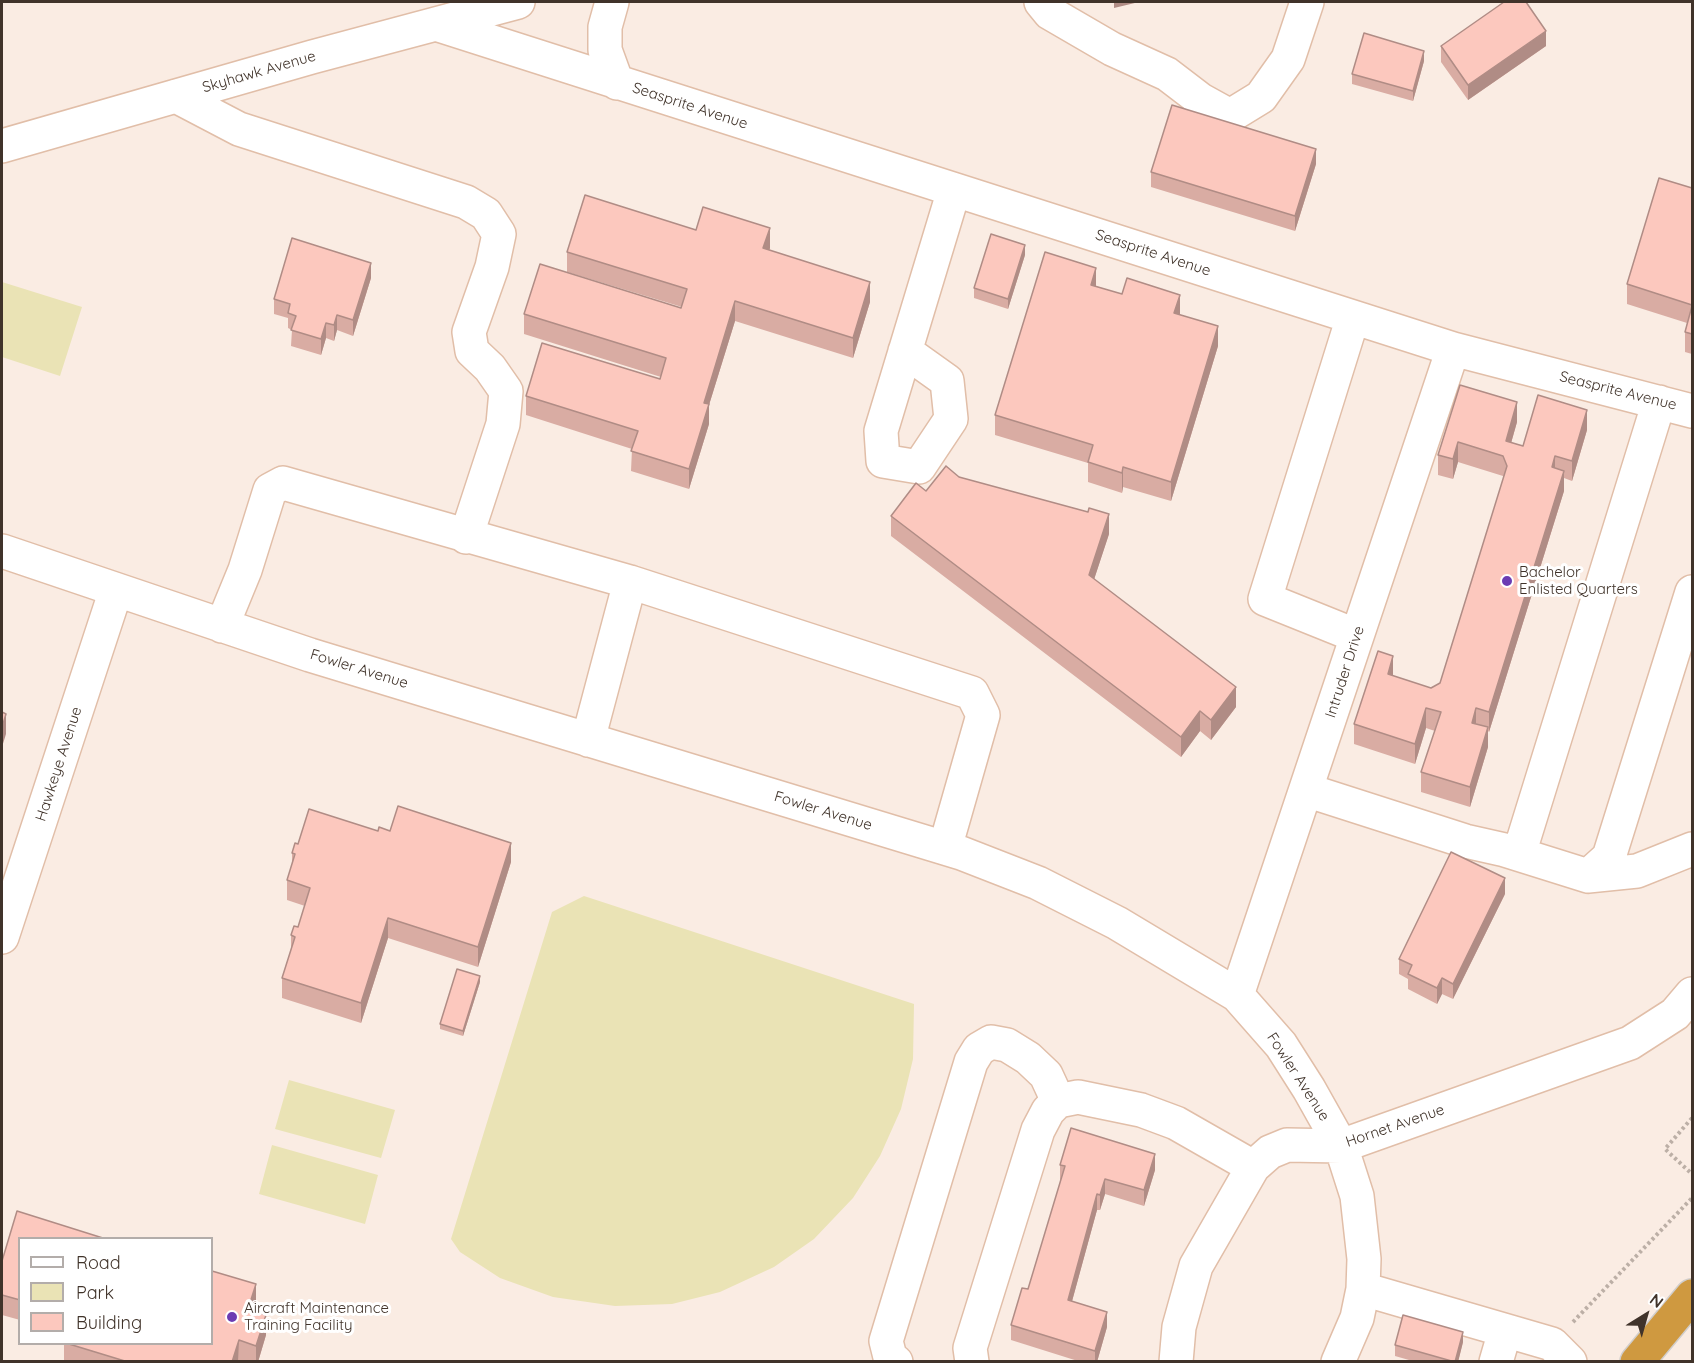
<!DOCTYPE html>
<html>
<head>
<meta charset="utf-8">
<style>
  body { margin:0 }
  #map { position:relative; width:1694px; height:1363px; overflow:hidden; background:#faece3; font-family:Quicksand,sans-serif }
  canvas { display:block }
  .frame { position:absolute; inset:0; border:3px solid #40332a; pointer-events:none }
  .legend { position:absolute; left:18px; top:1237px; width:195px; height:108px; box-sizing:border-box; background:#fff; border:2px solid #b3adaa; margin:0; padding:8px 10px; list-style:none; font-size:18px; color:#40332a }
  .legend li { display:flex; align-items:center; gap:12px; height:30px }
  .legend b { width:30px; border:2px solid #b3adaa }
  .north { position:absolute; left:1616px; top:1285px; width:60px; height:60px; -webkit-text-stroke:4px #fff; paint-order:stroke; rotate:37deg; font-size:16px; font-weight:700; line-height:24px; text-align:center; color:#40332a }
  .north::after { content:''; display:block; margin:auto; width:21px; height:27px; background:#40332a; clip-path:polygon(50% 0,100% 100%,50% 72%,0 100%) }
</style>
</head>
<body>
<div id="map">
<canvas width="1694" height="1363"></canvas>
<div class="frame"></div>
<ul class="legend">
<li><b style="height:8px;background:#fff"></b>Road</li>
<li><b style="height:16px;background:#eae3b5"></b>Park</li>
<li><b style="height:16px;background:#fcc8be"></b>Building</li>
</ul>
<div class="north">N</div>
</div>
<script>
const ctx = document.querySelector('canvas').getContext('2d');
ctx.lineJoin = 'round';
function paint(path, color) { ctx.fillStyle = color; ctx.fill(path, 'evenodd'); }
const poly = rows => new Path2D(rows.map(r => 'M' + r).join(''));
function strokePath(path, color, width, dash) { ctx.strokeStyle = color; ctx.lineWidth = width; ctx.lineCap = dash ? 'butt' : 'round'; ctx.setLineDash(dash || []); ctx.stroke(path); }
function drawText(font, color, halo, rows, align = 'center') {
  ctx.font = font + ' Quicksand,sans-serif'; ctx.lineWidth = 6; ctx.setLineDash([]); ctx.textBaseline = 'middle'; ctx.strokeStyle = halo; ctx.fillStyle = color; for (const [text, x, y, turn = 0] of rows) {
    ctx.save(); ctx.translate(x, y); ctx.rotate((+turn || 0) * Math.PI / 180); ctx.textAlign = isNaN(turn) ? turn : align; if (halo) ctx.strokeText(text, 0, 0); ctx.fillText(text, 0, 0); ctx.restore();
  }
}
paint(poly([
  [2,282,82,307,60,376,2,357],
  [584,896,914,1004,913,1059,901,1109,880,1156,853,1198,814,1239,774,1267,720,1292,672,1304,615,1306,553,1297,500,1278,460,1252,451,1239,552,912],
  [289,1080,395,1110,381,1158,275,1129],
  [272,1145,378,1175,365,1224,259,1194]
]), '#eae3b5');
const minor = poly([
  [612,2,605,27,605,50,617,83],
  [1041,2,1050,13,1112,49,1167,74,1201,100,1230,116,1261,97,1288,59,1307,2],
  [436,24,1453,349,1692,411],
  [176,96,239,129,466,202,486,214,499,234,492,267,469,332,472,351,490,368,506,391,503,424,466,537],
  [2,146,312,57,518,2],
  [1353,317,1265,599,1357,636],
  [905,351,947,381,951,419,919,467,883,461,881,431,954,190],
  [2,551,310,655,961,853,1038,883,1117,923,1237,995,1281,1045,1309,1089,1341,1146,1357,1196,1364,1259,1363,1289,1357,1318,1338,1362],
  [222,626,245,570,270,490,283,483,630,582,972,693,983,715,945,848],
  [588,740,630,582],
  [1306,790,1465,841,1505,850,1588,876,1609,857,1692,592],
  [1519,854,1659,402],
  [1588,876,1637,871,1692,849],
  [2,937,116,590],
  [1237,995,1453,349],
  [1363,1289,1552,1344,1570,1362],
  [896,1362,890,1357,886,1341,971,1062,979,1049,991,1042,1007,1045,1028,1058,1046,1075,1058,1101],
  [972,1362,970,1348,1038,1130,1048,1111,1058,1101,1078,1097,1141,1110,1176,1123,1253,1167],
  [1176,1362,1179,1327,1196,1266,1253,1167,1270,1152,1287,1145,1341,1146,1630,1043,1675,1014,1692,994],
  [1496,1362,1505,1331]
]);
const highway = poly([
  [1637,1362,1692,1296]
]);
strokePath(minor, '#e1bea8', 36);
strokePath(highway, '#d1cecc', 36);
strokePath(poly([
  [1692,1118,1665,1149,1692,1174],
  [1573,1322,1692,1198]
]), '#bcafa6', 4, [3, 3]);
strokePath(minor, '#fff', 33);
strokePath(highway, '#cf9940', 33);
paint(poly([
  [1441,46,1546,46,1468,100,1441,62],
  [1424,61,1413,101,1352,84,1352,74],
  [1316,164,1295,231,1151,187,1151,172],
  [1692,188,1692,354,1685,352,1685,332,1687,323,1627,304,1627,284],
  [696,230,770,248,769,250,870,302,853,358,735,321,709,405,709,424,689,489,631,471,632,449,526,415,526,396,660,379,661,377,524,334,524,314,681,308,682,307,567,272,567,252],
  [1025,255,1008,309,974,298,974,288],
  [371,278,353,336,337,330,334,341,326,338,321,355,291,346,292,330,288,328,288,318,274,314,274,299],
  [1096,286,1180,315,1218,346,1171,501,1123,487,1122,493,1088,482,1088,463,995,435,995,415],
  [1460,385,1517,422,1511,443,1523,446,1587,430,1572,481,1564,478,1564,491,1489,732,1488,731,1488,747,1470,807,1421,792,1421,772,1435,731,1426,728,1415,764,1354,744,1354,724,1393,676,1431,688,1440,683,1504,478,1503,476,1458,462,1453,479,1438,475,1438,455],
  [926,491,1109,534,1094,579,1236,707,1211,740,1200,731,1181,757,891,536,891,516],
  [378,831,390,831,511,862,478,967,388,938,361,1023,282,998,282,978,291,949,291,935,298,927,305,906,287,900,287,880,292,865,292,853,298,844],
  [1505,894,1453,999,1442,994,1437,1004,1408,989,1408,979,1399,974,1399,959],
  [480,982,463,1036,440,1029,440,1024],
  [1060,1165,1155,1170,1144,1206,1105,1194,1100,1210,1097,1210,1072,1301,1107,1327,1097,1362,1081,1362,1011,1340,1011,1325,1028,1289,1061,1180,1060,1180],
  [20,1239,20,1320,2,1315,2,1261],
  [256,1304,254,1311,266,1335,258,1362,243,1362,239,1360,238,1362,64,1362,64,1344,212,1344],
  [1463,1342,1458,1362,1416,1362,1395,1356,1395,1345]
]), '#d9aca3');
paint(poly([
  [1114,2,1139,2,1114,8],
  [1546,31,1546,46,1468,100,1468,85],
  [1424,51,1424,61,1413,101,1413,91],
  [1316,149,1316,164,1295,231,1295,216],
  [770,228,770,248,763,268,763,248],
  [1025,245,1025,255,1008,309,1008,299],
  [371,263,371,278,353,336,353,320],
  [1096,268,1096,288,1091,285],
  [870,282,870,302,853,358,853,338],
  [1180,295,1180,315,1174,313],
  [735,301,735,321,709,405,709,424,689,489,689,469,704,403],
  [337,315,337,330,334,341,334,325],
  [326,323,326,338,321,355,321,339],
  [1218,326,1218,346,1171,501,1171,482],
  [1517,402,1517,422,1506,461,1506,441],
  [1587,410,1587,430,1572,481,1572,461],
  [1458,442,1458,462,1453,479,1453,459],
  [1555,456,1555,476,1552,467],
  [1123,467,1123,487,1122,493,1122,473],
  [1564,471,1564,491,1489,732,1489,712],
  [1109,514,1109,534,1089,595,1089,575],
  [1393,656,1393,676,1388,674],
  [1236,687,1236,707,1211,740,1211,720],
  [1426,708,1426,728,1415,764,1415,744],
  [1476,708,1476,728,1472,723],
  [1200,711,1200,731,1181,757,1181,737],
  [6,714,6,734,2,747,2,727],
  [1488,727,1488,747,1470,807,1470,787],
  [511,843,511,862,478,967,478,947],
  [1505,878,1505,894,1453,999,1453,984],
  [388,918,388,938,361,1023,361,1003],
  [480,976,480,982,463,1036,463,1031],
  [1442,978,1442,994,1437,1004,1437,988],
  [1155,1154,1155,1170,1144,1206,1144,1190],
  [1105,1179,1105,1194,1100,1210,1100,1195],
  [1097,1194,1097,1210,1068,1316,1068,1300],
  [256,1284,256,1304,248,1329,248,1309],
  [1107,1312,1107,1327,1097,1362,1095,1362,1095,1351],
  [266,1315,266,1335,258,1362,256,1362,256,1346],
  [1463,1332,1463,1342,1458,1362,1455,1362],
  [239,1340,238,1362,232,1362]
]), '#b08c85');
const building = poly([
  [1504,2,1526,2,1546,31,1468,85,1441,46,1504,2],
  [1364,33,1424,51,1413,91,1352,74,1364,33],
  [1172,105,1316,149,1295,216,1151,172,1172,105],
  [1659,178,1692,188,1692,305,1627,284,1659,178],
  [585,195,696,230,703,207,770,228,763,248,870,282,853,338,735,301,704,403,709,404,689,469,631,451,638,431,526,396,542,343,660,379,666,358,524,314,540,264,681,308,687,289,567,252,585,195],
  [991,234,1025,245,1008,299,974,288,991,234],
  [292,238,371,263,353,320,337,315,334,325,326,323,321,339,291,330,296,316,288,313,290,304,274,299,292,238],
  [1045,252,1096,268,1091,285,1122,294,1127,278,1180,295,1174,313,1218,326,1171,482,1123,467,1122,473,1088,462,1093,445,995,415,1045,252],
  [1692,306,1692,334,1685,332,1692,306],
  [1460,385,1517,402,1506,441,1523,446,1538,395,1587,410,1572,461,1555,456,1552,467,1564,471,1489,712,1476,708,1472,723,1488,727,1470,787,1421,772,1441,712,1426,708,1415,744,1354,724,1378,651,1393,656,1388,674,1431,688,1440,683,1507,466,1503,456,1458,442,1453,459,1438,455,1460,385],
  [946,466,959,477,1088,512,1089,508,1109,514,1089,575,1236,687,1211,720,1200,711,1181,737,891,516,916,483,926,491,946,466],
  [2,712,6,714,2,727,2,712],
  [398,806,511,843,478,947,388,918,361,1003,282,978,295,937,291,935,294,926,298,927,310,888,287,880,295,854,292,853,295,843,298,844,309,809,378,831,379,827,390,831,398,806],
  [1451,852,1505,878,1453,984,1442,978,1437,988,1408,974,1412,965,1399,959,1451,852],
  [457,969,480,976,463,1031,440,1024,457,969],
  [1071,1128,1155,1154,1144,1190,1105,1179,1100,1195,1097,1194,1068,1300,1107,1312,1095,1351,1011,1325,1022,1288,1028,1289,1065,1166,1060,1165,1071,1128],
  [17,1211,106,1239,20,1239,20,1300,2,1295,2,1261,17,1211],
  [212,1271,256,1284,248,1309,266,1315,256,1346,239,1340,232,1362,128,1362,69,1344,212,1344,212,1271],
  [1403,1315,1463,1332,1455,1362,1395,1345,1403,1315]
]);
paint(building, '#fcc8be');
strokePath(building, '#b08c85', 1.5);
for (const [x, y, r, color] of [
  [1507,581,6,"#6b3cb3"],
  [232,1317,6,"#6b3cb3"]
]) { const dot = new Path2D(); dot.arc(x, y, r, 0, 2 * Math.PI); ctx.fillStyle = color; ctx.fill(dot); strokePath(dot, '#fff', 2); }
drawText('15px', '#40332a', '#fff', [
  ["Skyhawk Avenue",259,72,-16],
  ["Seasprite Avenue",690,106,18],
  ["Seasprite Avenue",1153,253,18],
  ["Seasprite Avenue",1618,391,14],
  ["Fowler Avenue",359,669,17],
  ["Intruder Drive",1345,672,-72],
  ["Hawkeye Avenue",59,764,-72],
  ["Fowler Avenue",823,811,17],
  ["Fowler Avenue",1298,1077,57],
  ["Hornet Avenue",1395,1126,-19]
]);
drawText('15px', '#40332a', '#fff', [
  ["Bachelor",1519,572],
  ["Enlisted Quarters",1519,589],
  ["Aircraft Maintenance",244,1308],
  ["Training Facility",244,1325]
], 'left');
</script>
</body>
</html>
